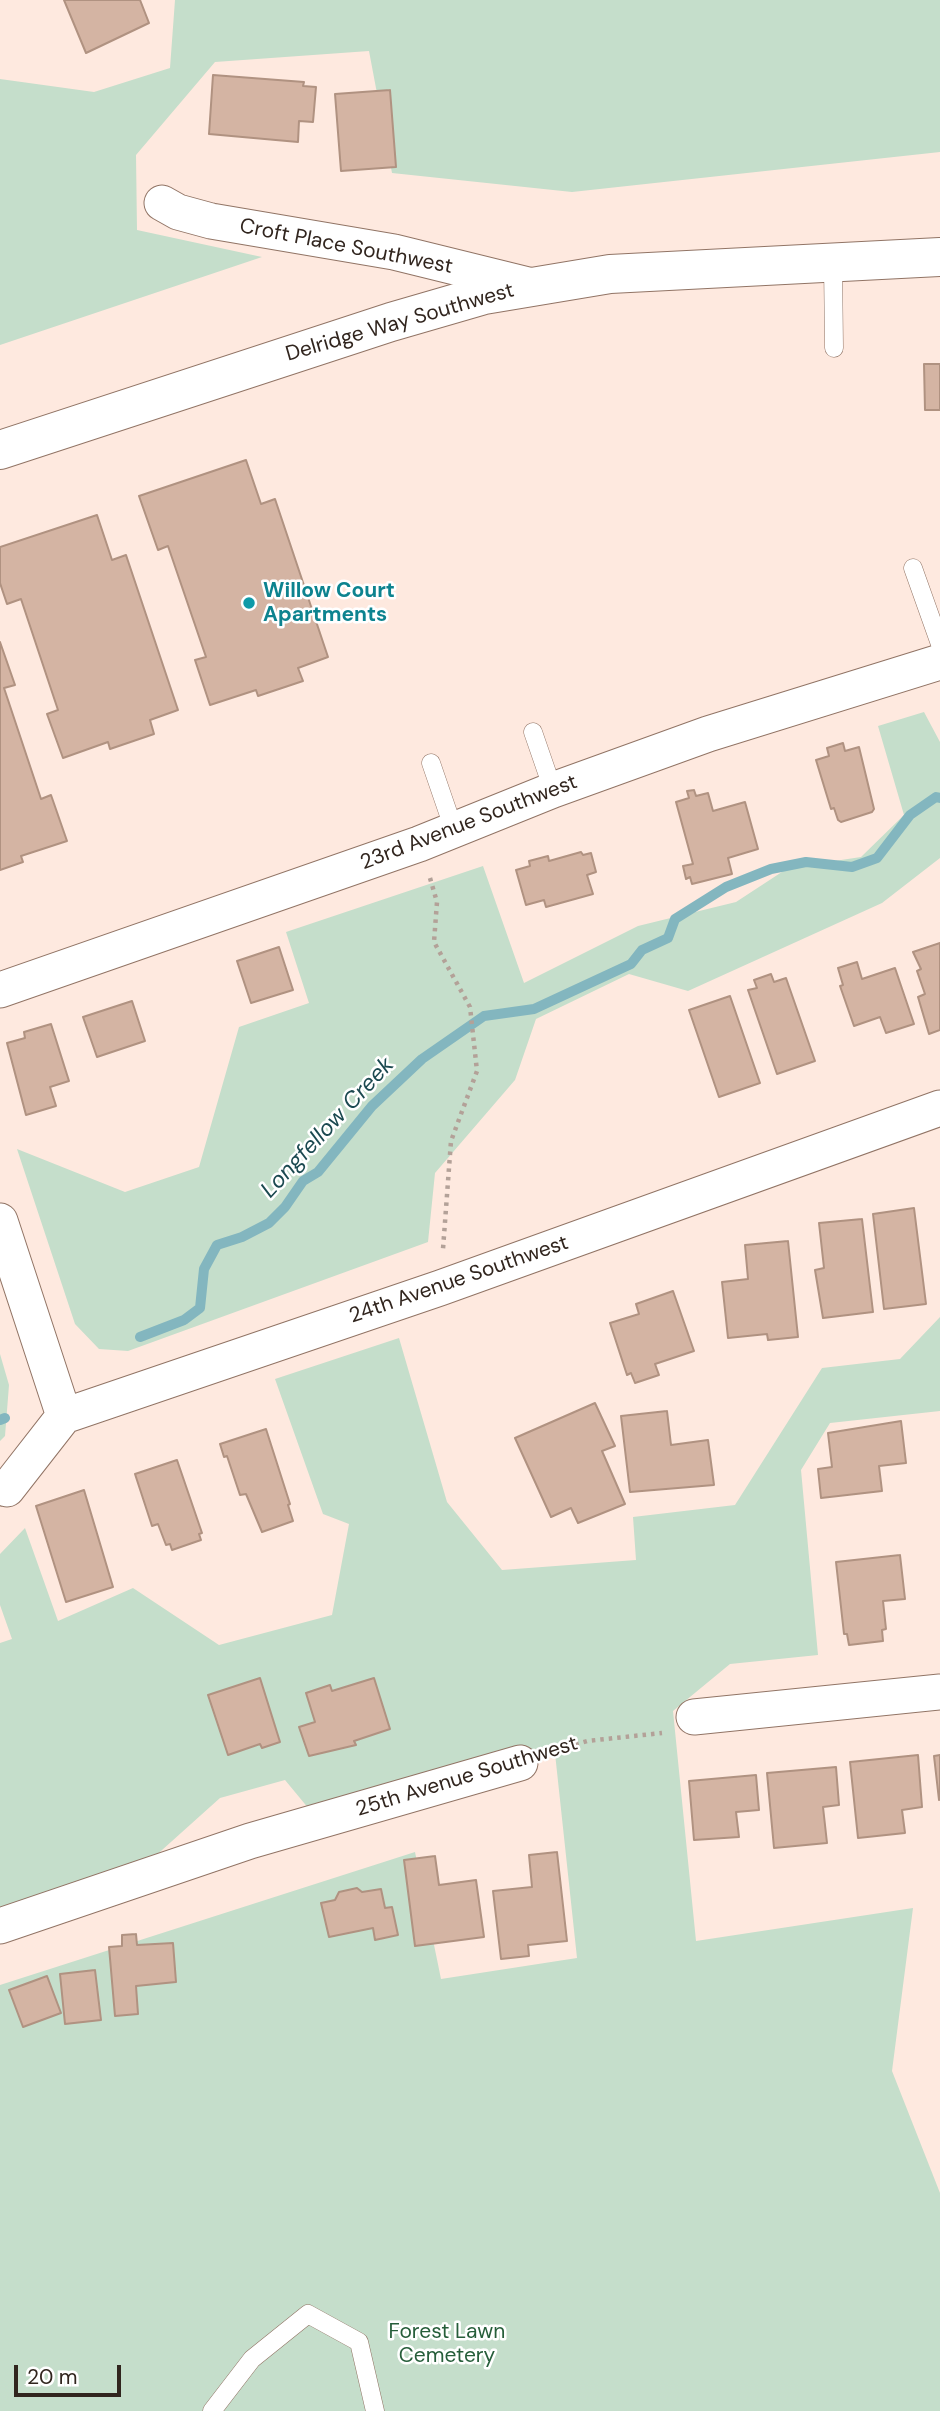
<!DOCTYPE html>
<html>
<head>
<meta charset="utf-8">
<style>
  body { margin:0 }
  #map { position:relative; width:940px; height:2411px; overflow:hidden; background:#fee9df; font-family:"DM Sans",sans-serif }
  canvas { display:block }
  .scale { position:absolute; left:14px; top:2365px; width:107px; height:32px; box-sizing:border-box; border:4px solid #31251e; border-top:0; padding-left:9px; font-size:21px; line-height:24px; white-space:nowrap; color:#31251e; -webkit-text-stroke:5px #fff; paint-order:stroke }
</style>
</head>
<body>
<div id="map">
<canvas width="940" height="2411"></canvas>
<div class="scale">20 m</div>
</div>
<script>
const ctx = document.querySelector('canvas').getContext('2d');
ctx.lineJoin = 'round';
function paint(path, color) { ctx.fillStyle = color; ctx.fill(path, 'evenodd'); }
const poly = rows => new Path2D(rows.map(r => 'M' + r).join(''));
function strokePath(path, color, width, dash) { ctx.strokeStyle = color; ctx.lineWidth = width; ctx.lineCap = dash ? 'butt' : 'round'; ctx.setLineDash(dash || []); ctx.stroke(path); }
function drawText(font, color, halo, rows, align = 'center') {
  ctx.font = font + ' "DM Sans",sans-serif'; ctx.lineWidth = 5; ctx.setLineDash([]); ctx.textBaseline = 'middle'; ctx.strokeStyle = halo; ctx.fillStyle = color; for (const [text, x, y, turn = 0] of rows) {
    ctx.save(); ctx.translate(x, y); ctx.rotate((+turn || 0) * Math.PI / 180); ctx.textAlign = isNaN(turn) ? turn : align; if (halo) ctx.strokeText(text, 0, 0); ctx.fillText(text, 0, 0); ctx.restore();
  }
}
paint(poly([
  [175,0,940,0,940,152,572,192,392,173,369,51,215,62,136,155,137,230,262,257,0,345,0,79,94,92,170,68],
  [924,712,940,742,940,858,882,903,688,991,629,974,536,1019,515,1080,435,1173,428,1242,128,1351,99,1349,75,1324,17,1149,125,1192,199,1167,239,1027,309,1003,286,932,483,866,524,983,638,926,736,902,788,868,861,857,904,815,878,726],
  [940,1317,940,1411,830,1423,801,1470,818,1655,730,1664,673,1711,696,1941,913,1908,892,2071,940,2193,940,2411,0,2411,0,1985,415,1852,441,1979,577,1958,554,1744,314,1815,285,1780,220,1798,152,1859,0,1911,0,1643,12,1639,0,1605,0,1554,25,1528,58,1621,133,1588,219,1645,332,1615,349,1524,323,1514,275,1379,399,1338,447,1502,502,1570,636,1560,633,1517,735,1505,822,1368,900,1359],
  [0,1354,9,1385,5,1436,0,1441]
]), '#c5decb');
strokePath(poly([
  [140,1337,184,1320,200,1308,204,1269,217,1245,242,1237,269,1223,285,1207,303,1181,318,1172,372,1106,422,1059,484,1016,534,1009,631,964,642,950,668,938,675,919,726,887,771,869,806,862,852,867,877,858,910,815,936,797,940,798],
  [0,1420,5,1418]
]), '#83b6bf', 10);
const building = poly([
  [64,0,140,0,149,23,86,53,64,0],
  [213,75,304,82,303,86,316,87,313,122,299,121,298,142,209,134,213,75],
  [390,90,396,167,341,171,335,94,390,90],
  [924,364,940,364,940,410,925,410,924,364],
  [246,460,261,504,275,499,328,657,298,668,303,681,258,696,256,690,210,705,195,660,206,657,168,546,158,550,139,496,246,460],
  [97,515,112,560,126,555,178,710,150,720,154,734,110,749,108,742,63,758,47,714,58,710,21,599,7,604,0,583,0,547,97,515],
  [0,642,15,685,4,688,41,799,51,795,67,841,21,856,23,862,0,870,0,642],
  [843,743,845,751,859,747,874,809,872,812,841,822,838,820,834,808,831,809,816,760,829,756,827,748,843,743],
  [694,790,696,796,708,793,713,811,745,802,758,849,728,858,732,874,692,884,690,877,686,879,683,866,693,864,676,802,689,798,687,791,694,790],
  [581,852,583,855,591,853,596,872,587,875,593,894,546,907,544,900,526,905,516,870,530,866,529,861,548,856,549,861,581,852],
  [940,943,940,1030,929,1034,918,997,925,994,917,971,921,969,913,952,940,943],
  [279,947,293,990,251,1003,237,961,279,947],
  [857,962,862,979,895,968,914,1024,886,1033,880,1017,854,1026,840,986,843,985,838,968,857,962],
  [771,974,774,982,786,978,815,1061,777,1074,748,990,757,988,754,980,771,974],
  [730,996,760,1083,719,1097,689,1010,730,996],
  [132,1001,145,1041,97,1057,83,1017,132,1001],
  [51,1024,69,1081,50,1087,56,1106,26,1115,7,1043,25,1038,24,1032,51,1024],
  [914,1208,926,1304,884,1309,873,1214,914,1208],
  [862,1219,873,1312,823,1318,815,1270,824,1268,819,1223,862,1219],
  [788,1241,798,1337,768,1340,767,1334,728,1338,722,1282,748,1279,745,1245,788,1241],
  [673,1291,694,1351,655,1364,659,1375,635,1383,631,1373,627,1375,610,1323,639,1314,636,1304,673,1291],
  [595,1403,615,1446,602,1451,625,1504,578,1523,571,1508,551,1517,515,1438,595,1403],
  [667,1411,671,1445,708,1440,714,1485,630,1492,621,1416,667,1411],
  [901,1421,906,1463,879,1466,882,1491,821,1498,818,1469,832,1467,828,1433,901,1421],
  [266,1429,290,1504,288,1505,293,1521,262,1532,246,1494,240,1495,227,1456,224,1457,220,1444,266,1429],
  [177,1460,202,1533,199,1534,201,1540,172,1550,170,1544,166,1545,158,1524,152,1526,135,1474,177,1460],
  [84,1490,113,1587,66,1602,36,1506,84,1490],
  [900,1555,905,1599,883,1601,886,1629,882,1630,883,1641,849,1645,847,1634,844,1634,836,1562,900,1555],
  [260,1678,280,1742,262,1748,260,1744,228,1755,208,1695,260,1678],
  [374,1678,390,1729,354,1741,356,1745,309,1756,299,1727,315,1722,306,1693,330,1685,332,1691,374,1678],
  [918,1755,922,1807,902,1810,905,1833,858,1838,850,1762,918,1755],
  [940,1755,940,1799,939,1800,934,1756,940,1755],
  [836,1767,839,1805,823,1807,827,1843,774,1848,767,1773,836,1767],
  [756,1775,759,1810,736,1812,739,1837,694,1840,689,1781,756,1775],
  [557,1852,567,1941,528,1945,529,1956,501,1959,493,1891,532,1887,529,1855,557,1852],
  [435,1856,439,1885,476,1880,484,1937,415,1946,404,1860,435,1856],
  [357,1888,362,1892,381,1889,385,1908,392,1907,398,1935,375,1940,373,1928,329,1937,321,1903,335,1900,339,1892,357,1888],
  [136,1934,137,1945,173,1943,176,1982,136,1986,138,2014,115,2016,109,1947,122,1946,122,1935,136,1934],
  [95,1970,101,2020,65,2024,60,1974,95,1970],
  [47,1976,61,2013,23,2027,9,1990,47,1976]
]);
paint(building, '#d4b4a3');
strokePath(building, '#b09281', 2);
const lane = poly([
  [833,263,834,348],
  [913,568,940,644],
  [533,732,553,790],
  [431,763,454,830],
  [212,2411,252,2359,308,2314,359,2342,375,2411]
]);
const street = poly([
  [162,203,178,212,211,221,394,252,532,286],
  [0,990,419,844,553,790,708,734,940,662],
  [0,1221,64,1416],
  [7,1489,64,1416,440,1288,940,1108],
  [694,1717,940,1692],
  [0,1926,250,1841,520,1763]
]);
const secondary = poly([
  [0,450,391,322,484,295,610,274,940,257]
]);
strokePath(lane, '#917465', 19);
strokePath(street, '#917465', 37);
strokePath(secondary, '#917465', 40);
strokePath(poly([
  [430,878,437,902,434,942,470,1007,477,1071,451,1141,443,1249],
  [551,1752,587,1741,662,1733]
]), '#b3a198', 4.5, [3.5, 5]);
strokePath(lane, '#fff', 18);
strokePath(street, '#fff', 35);
strokePath(secondary, '#fff', 38);
for (const [x, y, r, color] of [
  [249,603,7,"#0f9aa8"]
]) { const dot = new Path2D(); dot.arc(x, y, r, 0, 2 * Math.PI); ctx.fillStyle = color; ctx.fill(dot); strokePath(dot, '#fff', 2.5); }
drawText('21px', '#31251e', '#fff', [
  ["Croft Place Southwest",346,247,11],
  ["Delridge Way Southwest",400,323,-16],
  ["23rd Avenue Southwest",469,823,-21],
  ["24th Avenue Southwest",459,1280,-19],
  ["25th Avenue Southwest",467,1777,-17]
]);
drawText('bold 21px', '#0d838f', '#fff', [
  ["Willow Court",263,591],
  ["Apartments",263,615]
], 'left');
drawText('21px', '#265e3a', '#fff', [
  ["Forest Lawn",447,2332],
  ["Cemetery",447,2356]
]);
drawText('italic 23px', '#1b4950', '#fff', [
  ["Longfellow Creek",328,1128,-47]
]);
</script>
</body>
</html>
